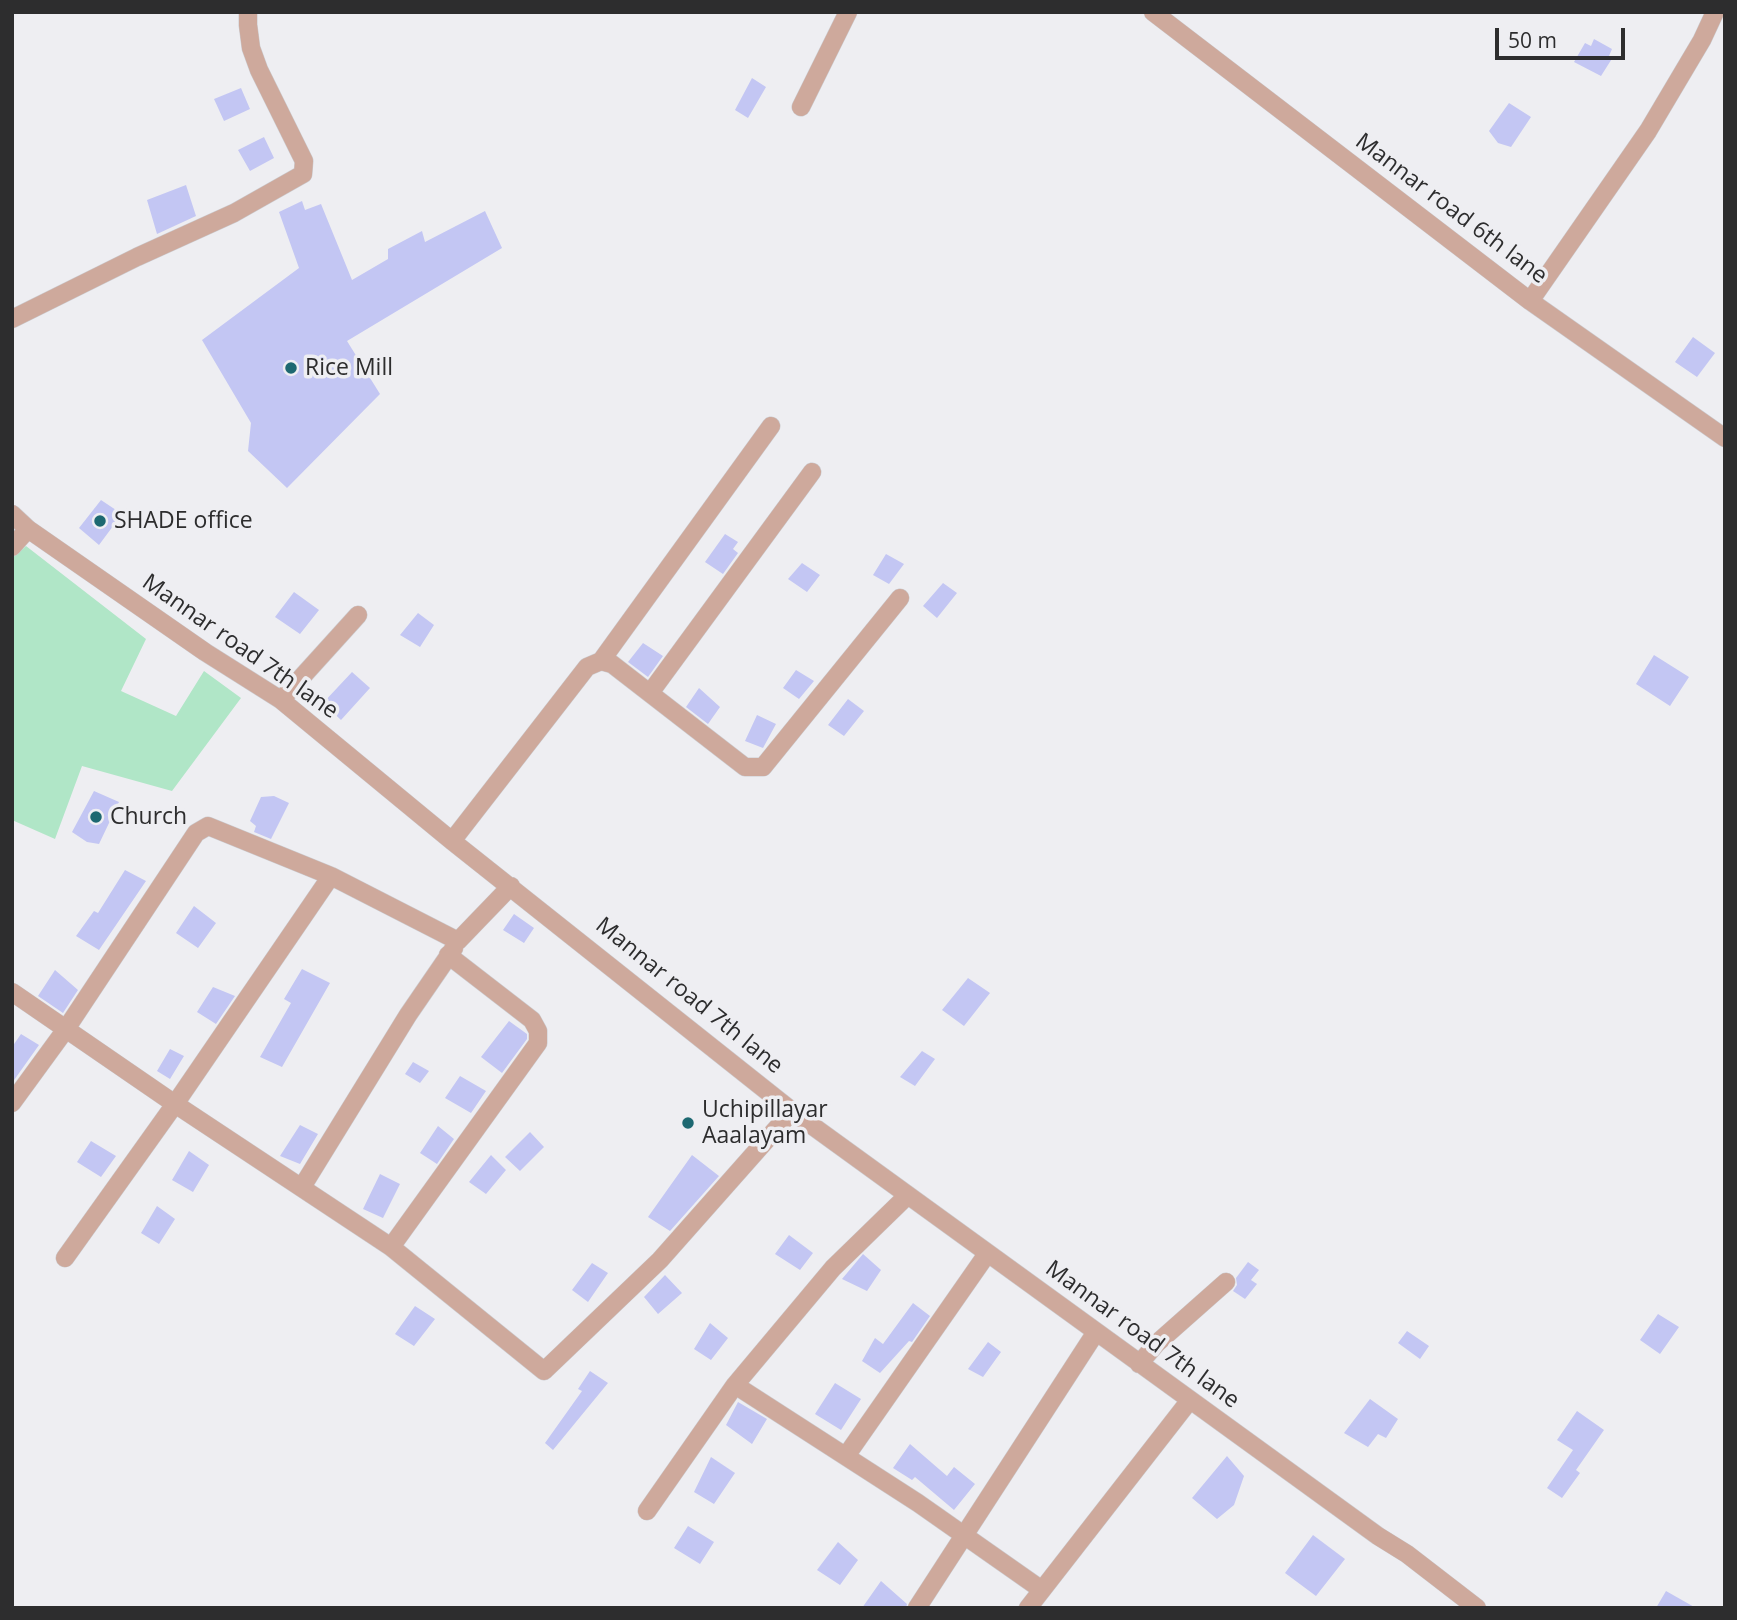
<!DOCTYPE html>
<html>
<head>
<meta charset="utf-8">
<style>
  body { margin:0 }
  #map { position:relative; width:1737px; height:1620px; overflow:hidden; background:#eeeef2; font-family:"Open Sans",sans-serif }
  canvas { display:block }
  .frame { position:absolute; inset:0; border:14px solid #2d2d2e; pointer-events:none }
  .scale { position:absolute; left:1495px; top:28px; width:130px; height:32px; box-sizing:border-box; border:4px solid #2d2d2e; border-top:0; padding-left:9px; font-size:21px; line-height:24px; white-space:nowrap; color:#2d2d2e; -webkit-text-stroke:5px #eeeef2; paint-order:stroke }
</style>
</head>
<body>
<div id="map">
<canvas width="1737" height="1620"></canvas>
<div class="frame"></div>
<div class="scale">50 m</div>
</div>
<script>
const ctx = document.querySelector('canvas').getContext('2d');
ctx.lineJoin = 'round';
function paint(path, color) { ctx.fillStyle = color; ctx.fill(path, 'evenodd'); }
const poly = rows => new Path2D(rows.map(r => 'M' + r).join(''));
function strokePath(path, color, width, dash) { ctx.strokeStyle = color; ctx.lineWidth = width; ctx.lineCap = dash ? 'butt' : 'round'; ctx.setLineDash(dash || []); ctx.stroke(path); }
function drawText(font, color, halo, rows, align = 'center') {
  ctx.font = font + ' "Open Sans",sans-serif'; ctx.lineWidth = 7; ctx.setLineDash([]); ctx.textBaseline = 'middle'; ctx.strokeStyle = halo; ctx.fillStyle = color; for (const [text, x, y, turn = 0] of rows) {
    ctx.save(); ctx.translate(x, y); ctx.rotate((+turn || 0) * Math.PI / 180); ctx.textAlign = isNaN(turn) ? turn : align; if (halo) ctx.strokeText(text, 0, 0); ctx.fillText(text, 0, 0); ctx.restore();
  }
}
paint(poly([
  [26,546,146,639,121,691,176,716,204,671,241,698,172,791,82,766,55,839,12,820,12,558]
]), '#b0e6c7');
paint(poly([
  [1594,39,1612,49,1609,56,1613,57,1601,76,1574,62,1585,43,1591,46],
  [752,78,766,87,748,118,735,110],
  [241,88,250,109,224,121,214,99],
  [1509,103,1531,117,1511,147,1498,143,1489,131],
  [264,137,274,158,250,171,238,150],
  [186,185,196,216,157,234,147,200],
  [302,201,305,210,321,204,352,280,388,259,388,249,422,231,425,242,485,211,502,248,347,341,380,394,287,488,248,451,251,423,202,340,299,268,279,212],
  [1693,337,1715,353,1697,377,1675,362],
  [101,500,122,514,99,545,79,528],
  [725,534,738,542,733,549,738,553,723,574,705,562],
  [886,554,904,564,889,584,873,575],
  [802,563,820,575,807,592,788,579],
  [943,583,957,593,937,618,923,606],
  [294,592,319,610,300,634,275,617],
  [418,613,434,625,420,647,400,635],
  [643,643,663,656,648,677,628,662],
  [1654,655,1689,677,1670,706,1636,684],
  [796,670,814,681,799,699,783,688],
  [352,672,370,688,341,720,323,703],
  [699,688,720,707,708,724,686,707],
  [848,699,864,711,844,736,828,725],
  [757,715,776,724,763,748,745,741],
  [94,791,119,802,99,844,87,842,72,832],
  [274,796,289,803,271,839,254,832,256,826,250,821,261,797],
  [125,870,146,881,99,950,76,936,94,911,98,913],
  [194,906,216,923,198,948,176,933],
  [514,914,534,928,524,943,503,930],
  [302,969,330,983,282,1067,260,1057,291,1003,284,999],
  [55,970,78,990,63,1013,38,996],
  [968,978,990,993,964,1026,942,1010],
  [213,987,235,996,216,1024,197,1012],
  [509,1021,527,1034,527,1039,502,1073,481,1057],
  [21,1034,39,1045,12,1083,12,1047],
  [170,1049,184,1056,170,1079,157,1071],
  [922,1051,935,1059,915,1086,900,1077],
  [413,1062,429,1071,420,1083,405,1074],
  [460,1076,486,1091,471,1113,445,1098],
  [300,1125,318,1134,300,1164,280,1156],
  [438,1126,454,1139,437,1164,420,1153],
  [530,1132,544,1147,520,1171,505,1157],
  [91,1141,116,1156,101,1177,77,1162],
  [189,1151,209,1165,193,1192,172,1180],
  [491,1155,506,1170,486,1194,469,1182],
  [692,1155,719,1176,670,1231,648,1217],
  [380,1174,400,1184,383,1218,363,1209],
  [157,1206,175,1219,159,1244,141,1233],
  [789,1235,813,1253,800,1270,775,1254],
  [863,1254,881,1270,867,1291,842,1279],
  [1248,1262,1259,1270,1251,1280,1257,1284,1245,1299,1233,1291,1237,1285,1236,1278],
  [592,1263,608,1273,588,1302,572,1290],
  [665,1275,682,1293,658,1314,644,1297],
  [913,1303,930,1316,912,1342,909,1341,880,1373,862,1361,875,1338,883,1344],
  [415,1306,435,1319,414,1346,395,1334],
  [1658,1314,1679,1327,1660,1354,1640,1340],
  [710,1323,728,1338,711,1360,694,1349],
  [1407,1331,1429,1346,1420,1359,1398,1343],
  [988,1342,1001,1352,983,1377,968,1369],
  [590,1371,608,1383,553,1450,545,1443,582,1391,578,1389],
  [835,1383,861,1399,841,1430,815,1414],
  [1370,1399,1398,1419,1386,1438,1378,1434,1368,1447,1344,1433],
  [738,1402,767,1419,752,1444,726,1425],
  [1577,1411,1604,1430,1576,1470,1580,1473,1562,1498,1547,1488,1573,1450,1557,1440],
  [910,1444,947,1476,954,1467,975,1484,954,1510,915,1477,912,1480,893,1468],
  [1227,1456,1244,1476,1234,1505,1217,1519,1192,1498],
  [711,1457,735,1473,714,1504,694,1492],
  [688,1526,714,1542,700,1564,674,1548],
  [1313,1535,1345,1559,1316,1596,1285,1573],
  [838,1542,858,1560,840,1585,817,1570],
  [881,1581,907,1604,906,1608,862,1608],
  [1666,1591,1696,1608,1656,1608]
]), '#c3c6f3');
const minor = poly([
  [1153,12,1530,301,1725,438],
  [801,107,848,12],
  [1530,301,1648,131,1702,40,1715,12],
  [12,319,137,257,234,213,303,174,304,161,259,70,251,48,248,25,248,12],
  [12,514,28,529,205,652,281,700,452,841,792,1111,1378,1536,1407,1554,1477,1608],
  [12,547,28,529],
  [601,661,771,426],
  [650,693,812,472],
  [281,700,358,615],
  [452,841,587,667,601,661,612,664,745,767,763,767,900,598],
  [12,992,175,1104,391,1247,544,1371,660,1260,792,1111],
  [12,1103,66,1029,196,833,208,826,331,876,458,941,511,886],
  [302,1187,408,1015,454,948],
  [391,1247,538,1043,538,1031,532,1020,448,955],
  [65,1258,175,1104,331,876],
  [1139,1364,1156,1344,1226,1282],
  [735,1385,918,1503,1042,1590],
  [846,1456,987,1254],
  [647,1511,735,1385,833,1268,908,1195],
  [917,1608,1096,1332],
  [1028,1608,1190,1400]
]);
strokePath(minor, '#cbcbcf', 19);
strokePath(minor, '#cea99c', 18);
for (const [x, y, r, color] of [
  [291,368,7,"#1d6871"],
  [100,521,7,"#1d6871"],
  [96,817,7,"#1d6871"],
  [688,1123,7,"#1d6871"]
]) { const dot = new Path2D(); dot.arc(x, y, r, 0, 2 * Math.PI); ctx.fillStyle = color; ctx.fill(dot); strokePath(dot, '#eeeef2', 2.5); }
drawText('23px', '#2d2d2e', '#eeeef2', [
  ["Mannar road 6th lane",1451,209,37],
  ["Mannar road 7th lane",240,647,35],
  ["Mannar road 7th lane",689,996,39],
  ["Mannar road 7th lane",1142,1335,36]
]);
drawText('23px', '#2d2d2e', '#eeeef2', [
  ["Rice Mill",305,368],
  ["SHADE office",114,521],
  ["Church",110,817],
  ["Uchipillayar",702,1110],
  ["Aaalayam",702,1136]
], 'left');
</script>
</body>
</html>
